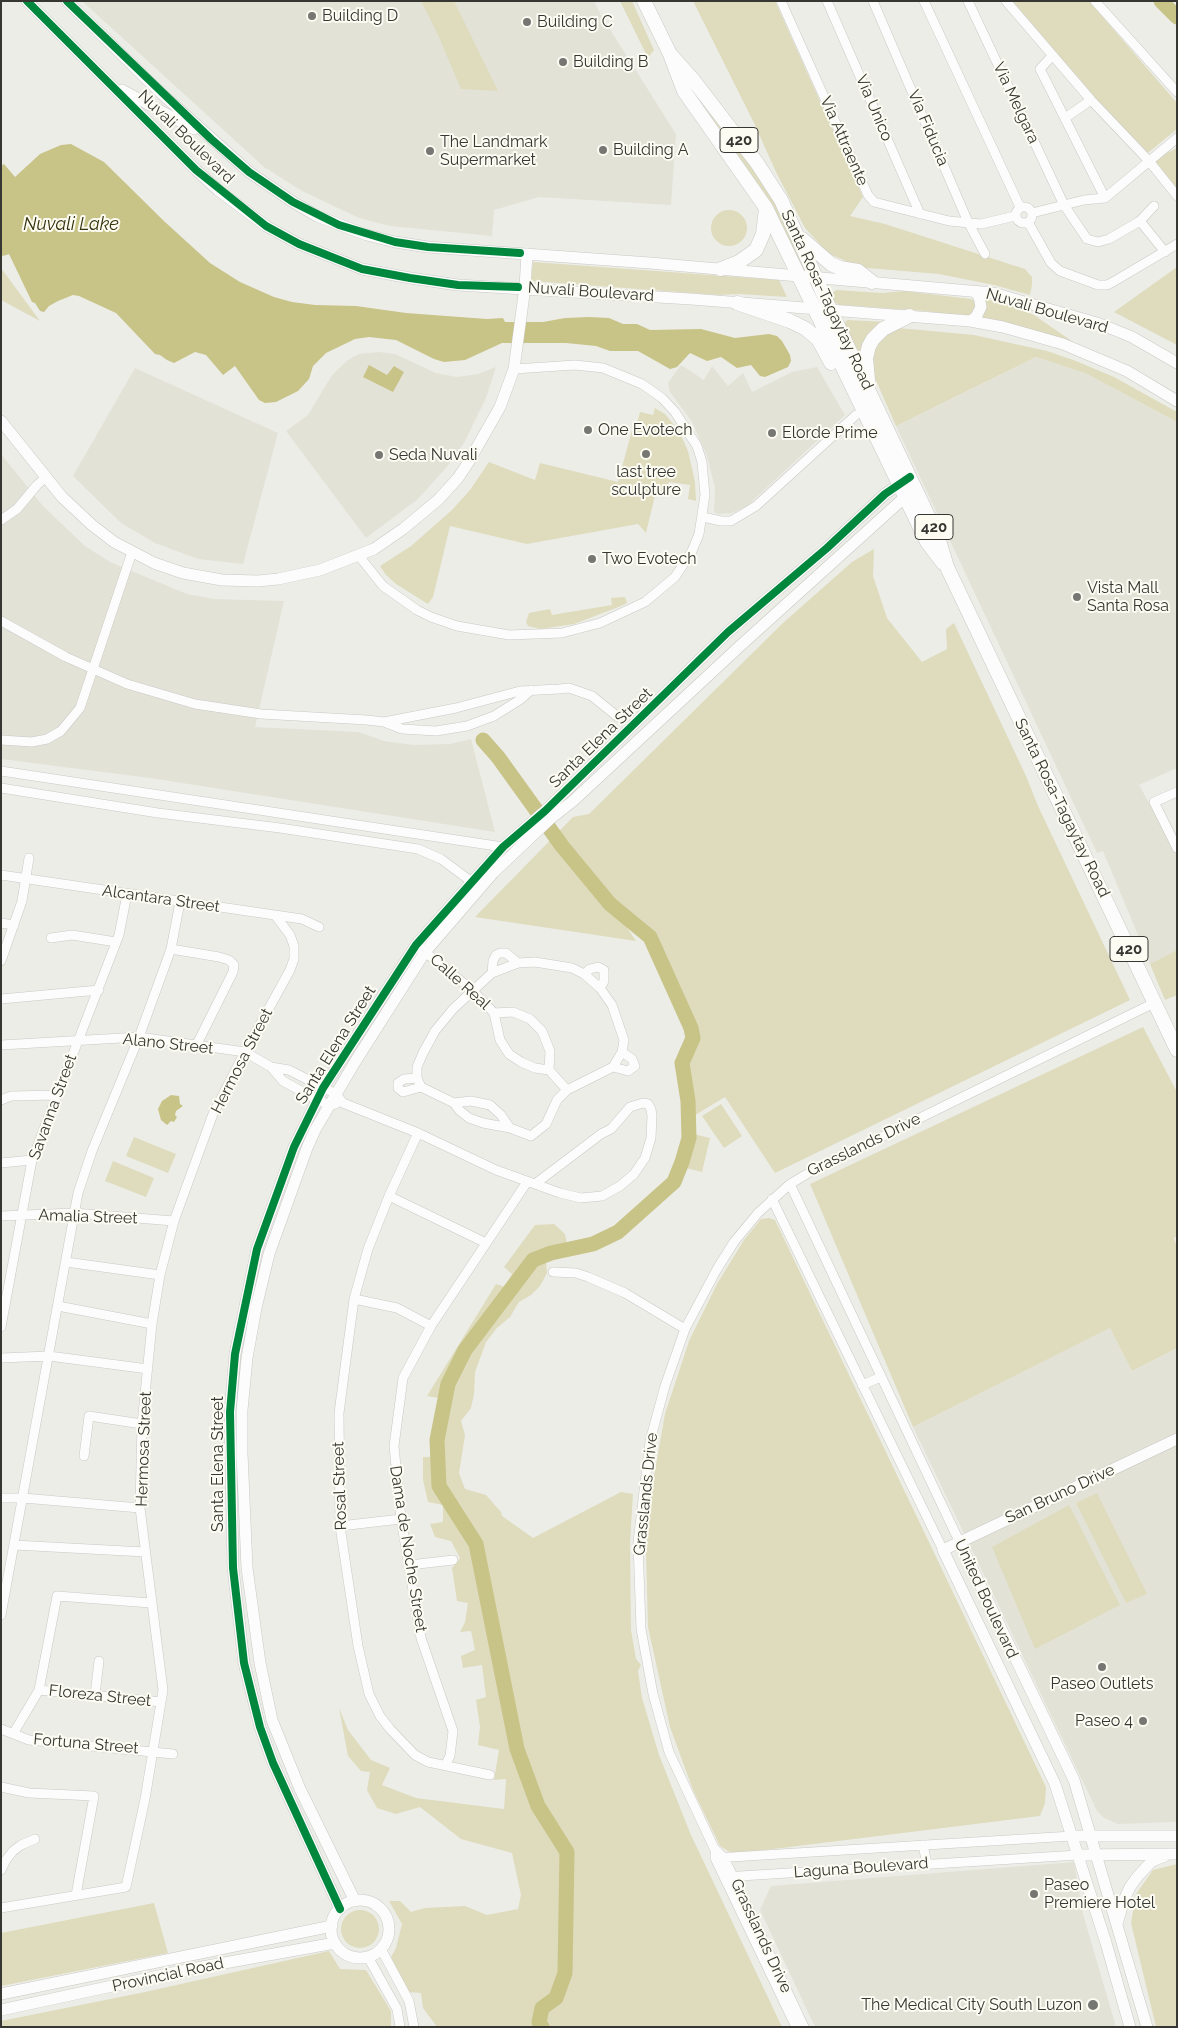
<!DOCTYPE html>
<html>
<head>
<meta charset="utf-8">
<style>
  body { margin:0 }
  #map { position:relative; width:1178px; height:2028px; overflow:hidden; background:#edede8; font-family:Raleway,sans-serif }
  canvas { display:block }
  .frame { position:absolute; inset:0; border:2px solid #363632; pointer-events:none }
</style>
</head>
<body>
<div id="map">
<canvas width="1178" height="2028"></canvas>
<div class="frame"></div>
</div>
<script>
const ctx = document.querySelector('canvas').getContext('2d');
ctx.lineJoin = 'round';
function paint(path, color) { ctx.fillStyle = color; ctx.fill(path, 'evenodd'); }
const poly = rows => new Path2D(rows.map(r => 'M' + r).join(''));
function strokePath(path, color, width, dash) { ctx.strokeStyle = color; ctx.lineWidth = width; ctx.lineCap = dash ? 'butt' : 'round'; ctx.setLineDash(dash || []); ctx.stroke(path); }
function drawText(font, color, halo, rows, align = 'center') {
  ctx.font = font + ' Raleway,sans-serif'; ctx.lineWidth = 4; ctx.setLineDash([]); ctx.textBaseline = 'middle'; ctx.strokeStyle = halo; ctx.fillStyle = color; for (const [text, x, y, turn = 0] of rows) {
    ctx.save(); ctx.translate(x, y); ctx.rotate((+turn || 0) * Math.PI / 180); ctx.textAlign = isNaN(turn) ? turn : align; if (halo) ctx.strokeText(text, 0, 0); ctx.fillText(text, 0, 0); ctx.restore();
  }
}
paint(poly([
  [82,1,594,1,601,15,676,134,671,205,539,197,494,210,492,236,390,226,359,218,302,191,264,167],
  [379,352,395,354,436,373,457,377,478,374,496,367,486,398,464,443,446,468,418,499,366,538,286,431,308,415,332,375,348,360,359,354],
  [1036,357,1087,374,1177,422,1177,768,1139,785,1160,822,1177,855,1177,950,1150,964,1103,851,1097,853,896,426],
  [681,365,704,380,712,366,728,386,743,373,752,392,792,372,817,367,845,415,747,506,732,513,718,514,714,512,715,488,707,456,692,422,670,392,668,383],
  [135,368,278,433,243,564,198,559,155,543,121,523,73,476],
  [1,454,43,506,85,546,110,562,187,594,214,599,284,601,255,727,359,732,384,741,413,745,450,744,471,739,495,832,150,778,1,759],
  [1110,1328,1132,1371,1177,1348,1177,1822,1118,1824,1104,1818,1097,1811,913,1427],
  [1074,1862,1083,1914,1116,2027,815,2027,760,1910,771,1886]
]), '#e3e2d7');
paint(poly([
  [421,1,454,1,498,91,461,89,438,35],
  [620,1,632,1,654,50,648,58],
  [693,1,775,1,863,197,850,216,885,224,1025,269,1032,277,1032,285,1030,295,994,285,939,274,867,268,852,264,828,253,805,228,776,172,754,123],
  [1012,1,1089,1,1177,103,1177,129,1149,152,1143,154],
  [685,79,758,174,774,199,801,262,799,261,770,201],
  [1177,148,1177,192,1154,164,1157,158],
  '711 228a18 18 0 1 1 36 0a18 18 0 1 1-36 0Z',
  [533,262,779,280,787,297,739,294,718,295,531,281],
  [1177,267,1177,345,1114,312],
  [1,268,40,321,1,300],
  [836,290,882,293,904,291,971,299,975,301,976,307,970,317,925,311,840,305,834,302,831,294],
  [985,299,1007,304,1034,315,1076,344,981,319,986,309],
  [848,320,888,322,861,362,844,325,846,321],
  [899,328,974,335,1047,351,1076,361,1114,377,1177,412,1177,422,1087,374,1036,357,896,426,871,369,875,340],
  [655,408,665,414,679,431,688,451,695,482,696,501,688,499,690,485,669,482,666,493,656,491,646,533,638,524,527,544,450,526,433,597,428,604,396,584,386,575,380,566,411,546,452,510,470,490,489,462,535,480,540,463,618,482,632,430,635,431,640,412,653,415],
  [874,549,873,576,887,618,922,662,947,649,946,629,954,623,1026,776,1038,806,1130,1000,775,1173,725,1097,692,1117,688,1062,693,1038,691,1028,650,937,612,905,636,941,475,917,573,817,589,814,783,623,852,562],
  [625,597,627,603,621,606,574,624,540,629,528,626,526,622,529,613,550,609,552,615,612,605,611,598],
  [1177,950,1177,995,1165,1000,1150,964],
  [1143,1027,1177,1092,1177,1236,1174,1238,1177,1247,1177,1348,1132,1371,1110,1328,913,1427,810,1184],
  [721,1104,742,1136,724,1148,702,1116],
  [694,1134,710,1138,702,1172,686,1168],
  [134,1137,176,1154,168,1173,126,1156],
  [113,1161,154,1178,146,1197,105,1181],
  [769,1218,775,1220,1046,1787,1045,1803,1040,1816,733,1854,720,1846,693,1790,670,1727,648,1627,646,1552,651,1493,665,1414,689,1341,717,1284,744,1240,761,1219],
  [554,1224,565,1234,567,1244,546,1262,547,1273,540,1286,531,1295,519,1302,510,1317,497,1328,486,1342,475,1372,474,1394,471,1408,461,1421,465,1435,459,1473,465,1489,486,1495,501,1512,502,1516,533,1538,621,1492,633,1494,630,1543,631,1630,636,1659,641,1665,638,1671,642,1698,659,1755,691,1835,782,2027,437,2027,423,2008,421,1993,408,1992,390,1959,396,1948,402,1924,389,1901,400,1901,411,1912,425,1908,465,1906,487,1915,518,1909,521,1895,512,1853,461,1839,420,1807,396,1814,377,1808,367,1790,370,1772,361,1771,348,1756,339,1708,348,1730,371,1760,390,1768,382,1785,416,1798,504,1809,506,1779,494,1780,499,1750,478,1745,480,1727,476,1700,486,1697,482,1665,463,1668,461,1656,475,1650,471,1631,460,1632,465,1622,468,1603,457,1601,452,1568,460,1558,451,1541,435,1537,430,1524,443,1522,443,1505,428,1502,423,1480,423,1457,431,1457,432,1439,439,1398,427,1396,496,1284,505,1287,512,1274,504,1267,535,1225],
  [1097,1493,1147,1594,1126,1603,1076,1503],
  [1069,1505,1120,1605,1035,1649,992,1547],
  [1177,1864,1177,2027,1156,2027,1131,1923,1136,1894,1153,1870],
  [154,1903,168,1953,1,1986,1,1933],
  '341 1929a19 19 0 1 1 38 0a19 19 0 1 1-38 0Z',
  [329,1951,340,1969,366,1970,391,2011,391,2027,1,2027,1,2021,145,1992]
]), '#dedcbd');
paint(poly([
  [71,144,104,162,165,222,210,263,240,282,274,297,292,302,315,305,356,306,406,313,487,319,503,318,505,322,543,322,565,318,589,317,609,318,623,324,637,324,650,330,701,329,735,338,769,334,777,336,782,341,790,355,791,361,788,367,765,377,760,376,751,365,737,368,721,357,707,361,690,353,677,367,670,369,638,351,610,351,596,346,566,343,502,343,465,360,444,362,434,359,396,340,369,337,355,339,326,353,313,366,309,379,298,391,276,402,265,403,259,400,235,366,223,375,206,355,195,352,174,363,167,360,160,355,155,354,116,313,79,296,73,295,58,301,49,306,44,312,40,311,35,303,32,302,9,254,3,256,1,254,1,166,4,164,15,177,40,154,61,145],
  [369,365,387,375,394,366,404,372,393,392,363,377],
  [171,1095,179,1096,180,1104,183,1106,176,1111,175,1115,177,1117,174,1122,171,1121,167,1125,161,1120,158,1109,162,1101]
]), '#c8c387');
strokePath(poly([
  [1161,1,1177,17],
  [483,740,498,757,562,846,610,904,650,937,691,1028,693,1038,682,1063,688,1101,689,1138,682,1162,674,1182,618,1232,593,1244,551,1253,533,1260,465,1350,448,1384,437,1440,439,1486,476,1544,517,1749,538,1806,567,1852,565,1973,556,1998,542,2008,539,2022,542,2027]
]), '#c8c387', 15);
const street = poly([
  [781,1,868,195,874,202,949,221,981,224,1015,216],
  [827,1,920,214],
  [873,1,968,222,985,254],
  [924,1,1020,207],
  [968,1,1064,205,1087,239,1098,242,1109,239,1140,221,1154,206],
  [1006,1,1091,100,1149,161,1177,196],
  [1095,1,1177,92],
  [1052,56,1040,69,1105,198],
  [1065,118,1091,100],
  '1016 215a8 8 0 1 1 16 0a8 8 0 1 1-16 0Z',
  [1032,213,1084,200,1105,198,1177,138],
  [1140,221,1165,252],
  [1028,222,1051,263,1060,271,1098,285,1107,285,1113,282,1177,244],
  [703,517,721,521,731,521,756,506,856,415],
  [1,520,17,509,37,485,46,477],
  [359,556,383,586,417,610,431,617,457,626,509,635,562,633,600,623,645,602,675,577,692,551,699,534,705,495,702,462,697,446,675,412,662,398,642,384,603,368,575,365,514,369],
  [1,621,66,657,127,684,195,704,261,714,367,720,384,722,402,729,436,731,467,726,494,716,521,699,531,690],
  [384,722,456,708,520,691,559,689,569,688,592,696,618,717],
  [1,740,32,742,47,739,61,731,80,708,132,552],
  [1,771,503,847],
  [1,788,158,813,280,828,418,849,441,859,472,882],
  [1177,792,1154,802,1177,848],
  [1,875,302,919,319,927],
  [1,923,14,925],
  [51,938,72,935,116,942],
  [420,948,472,990,494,1013,500,1040,509,1054,521,1062,535,1068,549,1070,550,1051,542,1031,530,1019,513,1012,494,1013],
  [171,949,219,957,229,960,234,965,233,972,196,1046],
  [1,961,22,901,29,858],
  [535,962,572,968,584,974,600,988,612,1005,624,1040,622,1052,613,1067,567,1090,557,1100,546,1124,531,1136,510,1128,501,1115,490,1105,471,1101,454,1103,421,1087,417,1078,417,1067,423,1053,435,1031,453,1009,492,973,518,963,535,962],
  [492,973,493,961,496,955,500,953,506,953,518,963],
  [584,974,590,969,598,967,604,970,604,981,600,988],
  [1,999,99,990],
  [1,1045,139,1037,245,1052,271,1067,283,1081,317,1100,330,1105,336,1104],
  [271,1067,289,1070,336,1094,343,1103,418,1133,496,1170,560,1193,581,1198,602,1196,620,1186,634,1174,645,1158,651,1138,652,1116,651,1109,648,1104,643,1103,630,1107,611,1129,601,1134,535,1184],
  [613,1067,628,1071,635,1066,632,1059,622,1052],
  [549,1070,567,1090],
  [417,1078,404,1079,398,1083,398,1088,403,1092,421,1087],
  [1,1100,11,1096,57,1095],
  [454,1103,459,1110,469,1118,483,1123,510,1128],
  [418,1133,389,1196,368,1249,354,1299,339,1413,340,1526,358,1646,369,1694,380,1716,390,1729,415,1755,428,1762,490,1775],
  [1,1163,32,1160],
  [790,1184,959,1541],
  [389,1196,486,1243],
  [772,1199,943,1550],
  [1,1216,74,1213,174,1221],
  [66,1262,160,1275],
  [553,1272,576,1273,588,1277,625,1293,685,1329],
  [354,1299,397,1308,431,1326],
  [58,1306,152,1324],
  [1,1327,32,1160,119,935,127,894],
  [1,1358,49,1356,148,1369],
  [862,1385,881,1377],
  [84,1456,89,1416,142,1424],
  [1,1498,23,1498,140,1508],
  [340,1526,401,1519],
  [14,1545,145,1552],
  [410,1565,453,1560],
  [1,1615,78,1193,92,1151,139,1037,171,949,180,902],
  [39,1690,161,1702],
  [95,1695,99,1661],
  [1,1729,29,1740,173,1754],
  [13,1734,39,1690,57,1596,151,1603],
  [445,1766,450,1756,453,1731,421,1638,401,1519,394,1446,403,1378,431,1326,527,1182],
  [1,1787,29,1793,94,1796,76,1895],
  [923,1845,927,1864],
  [715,1854,715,1858,796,2027],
  [715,1858,1072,1836],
  [1,1870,6,1860,13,1851,21,1845,35,1839],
  [724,1877,1078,1855],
  [1,1908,126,1887,145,1799,163,1690,140,1508,142,1424,152,1324,160,1275,174,1221,198,1155,213,1114,245,1052,290,970,294,959,294,946,290,935,275,915],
  [381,1949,409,2001,414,2027],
  [368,1957,397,2009,400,2027],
  [804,2027,733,1876,724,1858,714,1848,669,1752,653,1694,641,1629,638,1542,650,1441,665,1386,685,1329,717,1269,734,1242,758,1213,790,1184,812,1171,1154,1003]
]);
const secondary = poly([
  [27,1,196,170,218,190,266,226,299,244,362,269,410,278,458,285,691,299,970,321,1003,327,1063,344,1127,371,1177,401],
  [67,1,162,94,249,172,293,202,317,216,367,235,395,242,428,247,650,263,993,293,1100,324,1132,337,1177,363],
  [122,90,194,129],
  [970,321,976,317,981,307,979,296,974,291],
  [1,421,62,497,92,525,114,542,154,563,183,573,222,580,258,581,278,579,320,570,374,549,403,529,438,500,458,478,468,463,500,407,514,369,525,287,527,254],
  [959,1541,1074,1780,1147,2027],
  [1072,1836,1177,1836],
  [1078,1855,1177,1854],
  '331 1929a29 29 0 1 1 58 0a29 29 0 1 1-58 0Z',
  [355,1901,300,1789,272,1720,260,1663,247,1568,242,1453,242,1410,247,1358,256,1308,269,1254,307,1148,315,1130,355,1062,425,952,493,873,550,819,573,801,740,646,905,497],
  [340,1909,273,1763,260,1727,244,1663,233,1568,230,1412,235,1354,257,1249,294,1147,323,1088,416,945,503,847,545,811,728,632,827,548,885,494,906,480],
  [1118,1921,1123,1902,1130,1887,1138,1876,1152,1861,1165,1856],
  [1,1994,332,1926],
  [1,2010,191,1969,335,1943],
  [1130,2027,1106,1943,1055,1784,943,1550,1177,1439]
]);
const primary = poly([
  [644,1,670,54,684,91,766,208,927,542,943,563],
  [670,54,694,81,757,163,781,200,830,309,938,537,947,567,1177,1050],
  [802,239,831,264,840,268,858,271,872,282],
  [721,269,739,262,756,250,763,234,766,208],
  [737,303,790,321,806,329,818,339,831,363],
  [868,380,866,358,869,346,873,339,883,329,909,316]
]);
strokePath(street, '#c9c8c4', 10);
strokePath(secondary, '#c9c8c4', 12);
strokePath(primary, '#c9c8c4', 15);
strokePath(street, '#fcfcfc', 9);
strokePath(secondary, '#fcfcfc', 11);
strokePath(primary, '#fcfcfc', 14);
strokePath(poly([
  [27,1,196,170,266,226,299,244,362,269,410,278,458,285,518,287],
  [67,1,211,139,249,172,293,202,339,225,395,242,428,247,520,253],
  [340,1909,273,1763,260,1727,244,1663,233,1568,230,1412,235,1354,257,1249,294,1147,323,1088,416,945,503,847,545,811,728,632,827,548,885,494,910,477]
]), '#00873e', 8);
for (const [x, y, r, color] of [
  [312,16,5,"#767672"],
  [527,22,5,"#767672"],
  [563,62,5,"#767672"],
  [603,150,5,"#767672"],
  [430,151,5,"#767672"],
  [588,430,5,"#767672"],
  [772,433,5,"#767672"],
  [646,454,5,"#767672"],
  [379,455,5,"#767672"],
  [592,559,5,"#767672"],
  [1077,597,5,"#767672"],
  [1102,1667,5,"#767672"],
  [1143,1721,5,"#767672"],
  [1034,1894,5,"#767672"],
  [1093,2005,6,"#767672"]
]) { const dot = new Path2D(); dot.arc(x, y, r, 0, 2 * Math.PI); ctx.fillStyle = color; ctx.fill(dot); strokePath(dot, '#fdfcf3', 2); }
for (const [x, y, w] of [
  [739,140,38],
  [934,527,38],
  [1129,949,38]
]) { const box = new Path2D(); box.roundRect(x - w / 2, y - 12.5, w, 25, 4); ctx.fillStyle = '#fdfcf3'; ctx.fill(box); strokePath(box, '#363632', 1); }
drawText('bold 15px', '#363632', null, [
  ["420",739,140],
  ["420",934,527],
  ["420",1129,949]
]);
drawText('16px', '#363632', '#fdfcf3', [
  ["Building D",322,16],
  ["Building C",537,22],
  ["Building B",573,62],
  ["The Landmark",440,142],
  ["Supermarket",440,160],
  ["Building A",613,150],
  ["One Evotech",598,430],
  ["Elorde Prime",782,433],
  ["Seda Nuvali",389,455],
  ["last tree",646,472,"center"],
  ["sculpture",646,490,"center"],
  ["Two Evotech",602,559],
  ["Vista Mall",1087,588],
  ["Santa Rosa",1087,606],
  ["Paseo Outlets",1102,1684,"center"],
  ["Paseo 4",1133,1721,"right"],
  ["Paseo",1044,1885],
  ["Premiere Hotel",1044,1903],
  ["The Medical City South Luzon",1082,2005,"right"]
], 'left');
drawText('16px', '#363632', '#fdfcf3', [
  ["Via Melgara",1016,103,65],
  ["Via Unico",874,108,67],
  ["Via Fiducia",928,128,67],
  ["Nuvali Boulevard",186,137,44],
  ["Via Attraente",844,141,66],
  ["Nuvali Boulevard",591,292,4],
  ["Santa Rosa-Tagaytay Road",827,300,65],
  ["Nuvali Boulevard",1047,311,16],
  ["Santa Elena Street",601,738,-44],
  ["Santa Rosa-Tagaytay Road",1062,808,64],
  ["Alcantara Street",161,899,8],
  ["Calle Real",460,982,42],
  ["Alano Street",168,1044,6],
  ["Santa Elena Street",336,1045,-58],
  ["Hermosa Street",242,1061,-63],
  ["Savanna Street",53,1107,-70],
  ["Grasslands Drive",864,1145,-26],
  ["Amalia Street",88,1217,2],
  ["Hermosa Street",144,1449,-88],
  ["Santa Elena Street",218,1464,-90],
  ["Rosal Street",340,1486,-92],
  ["Grasslands Drive",646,1494,-84],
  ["San Bruno Drive",1060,1494,-25],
  ["Dama de Noche Street",408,1549,81],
  ["United Boulevard",986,1599,65],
  ["Floreza Street",100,1696,6],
  ["Fortuna Street",86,1744,5],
  ["Laguna Boulevard",861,1868,-4],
  ["Grasslands Drive",761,1936,65],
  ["Provincial Road",168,1975,-12]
]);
drawText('italic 18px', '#36330e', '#fdfcf3', [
  ["Nuvali Lake",71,225]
]);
</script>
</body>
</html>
